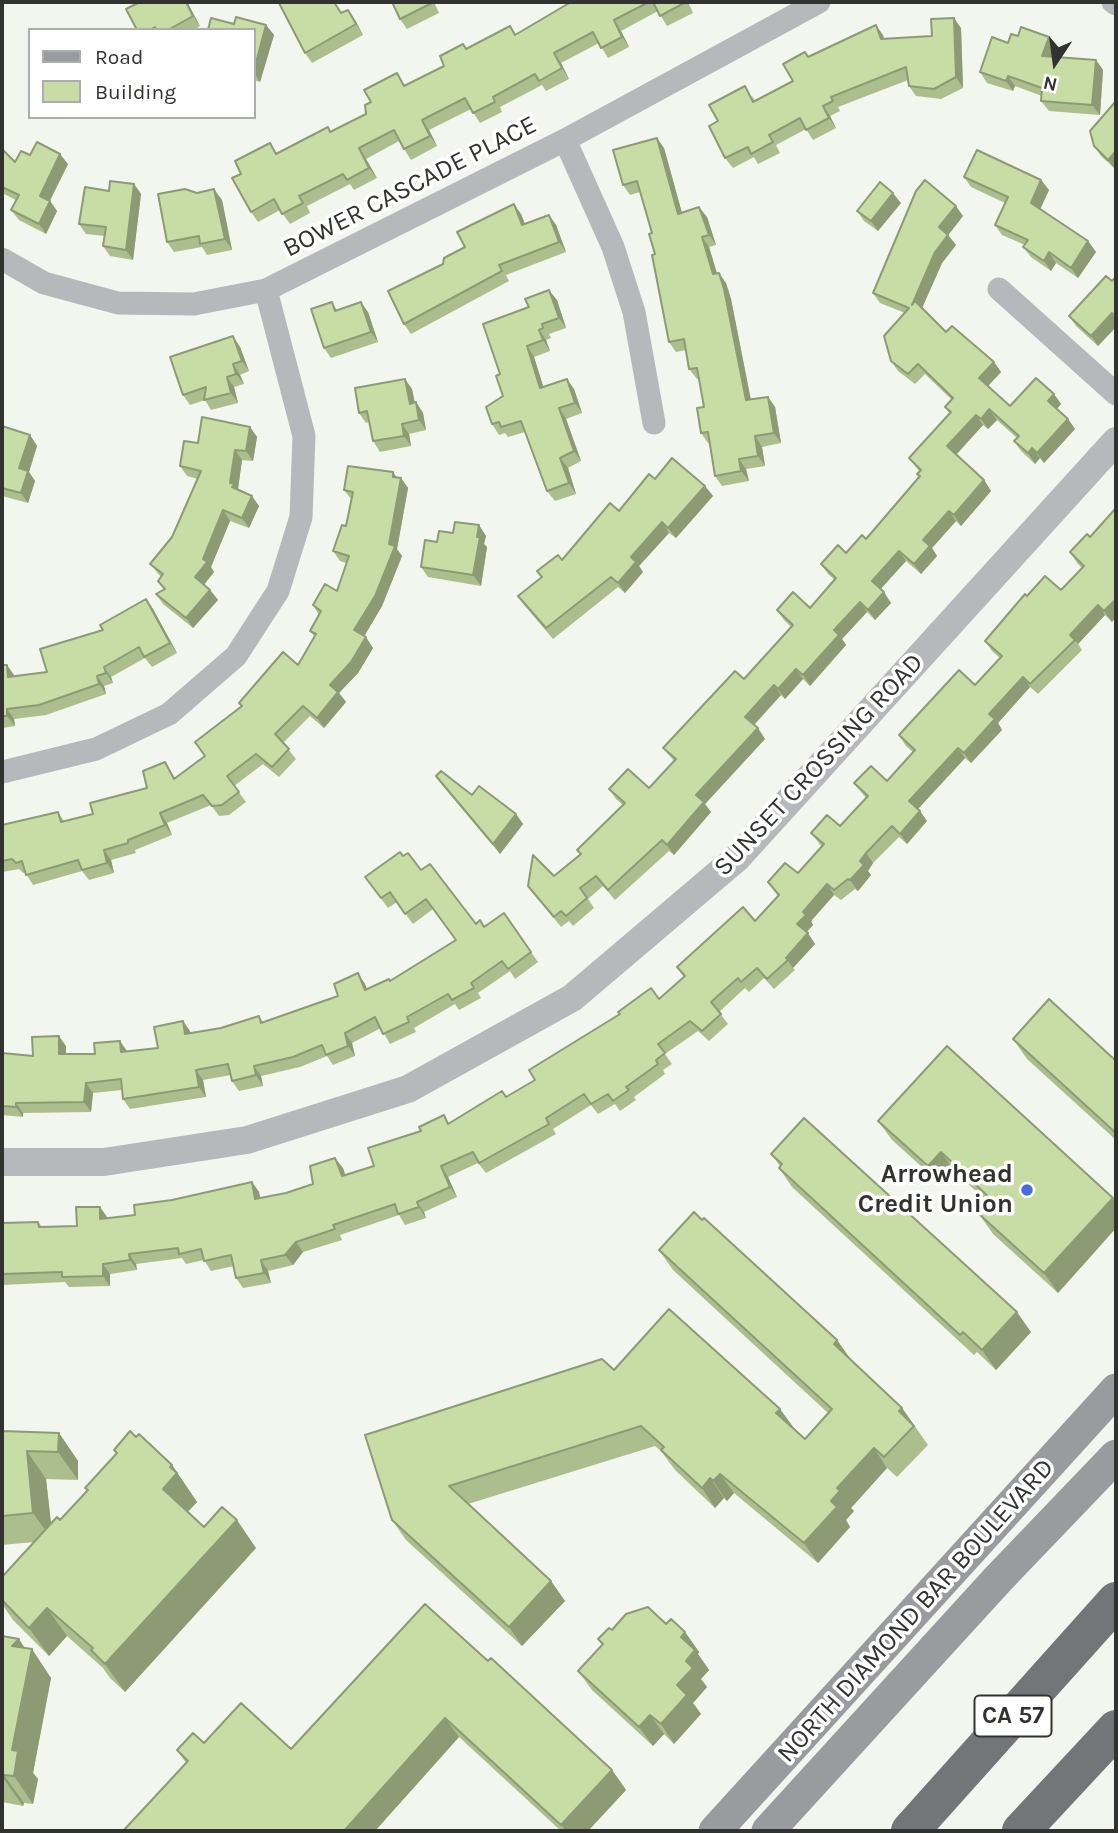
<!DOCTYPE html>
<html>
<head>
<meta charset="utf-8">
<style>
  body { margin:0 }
  #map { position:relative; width:1118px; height:1833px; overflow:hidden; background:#f3f5ef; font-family:Karla,sans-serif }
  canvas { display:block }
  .frame { position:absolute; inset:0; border:4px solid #323230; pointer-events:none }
  .legend { position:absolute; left:28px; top:28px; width:228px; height:91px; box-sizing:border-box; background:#fff; border:2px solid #adadac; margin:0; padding:9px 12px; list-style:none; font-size:21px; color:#323230 }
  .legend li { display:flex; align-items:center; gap:14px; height:35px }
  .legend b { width:35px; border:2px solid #adadac }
  .north { position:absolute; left:1020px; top:28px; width:70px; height:70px; -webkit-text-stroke:5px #fff; paint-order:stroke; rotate:193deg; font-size:19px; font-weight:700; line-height:28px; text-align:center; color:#323230 }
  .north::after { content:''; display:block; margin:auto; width:24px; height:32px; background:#323230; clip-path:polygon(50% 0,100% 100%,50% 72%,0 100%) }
</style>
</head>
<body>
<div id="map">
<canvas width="1118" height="1833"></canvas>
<div class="frame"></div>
<ul class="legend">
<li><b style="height:9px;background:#9a9b9f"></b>Road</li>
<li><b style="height:19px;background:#c8dda5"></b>Building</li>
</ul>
<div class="north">N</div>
</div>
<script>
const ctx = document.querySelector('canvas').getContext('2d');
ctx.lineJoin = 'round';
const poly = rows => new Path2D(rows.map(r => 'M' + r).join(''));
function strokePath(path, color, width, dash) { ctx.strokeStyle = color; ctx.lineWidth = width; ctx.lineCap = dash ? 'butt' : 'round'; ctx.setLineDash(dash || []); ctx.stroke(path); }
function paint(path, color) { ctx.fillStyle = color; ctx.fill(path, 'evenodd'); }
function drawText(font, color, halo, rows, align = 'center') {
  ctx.font = font + ' Karla,sans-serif'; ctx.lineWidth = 7; ctx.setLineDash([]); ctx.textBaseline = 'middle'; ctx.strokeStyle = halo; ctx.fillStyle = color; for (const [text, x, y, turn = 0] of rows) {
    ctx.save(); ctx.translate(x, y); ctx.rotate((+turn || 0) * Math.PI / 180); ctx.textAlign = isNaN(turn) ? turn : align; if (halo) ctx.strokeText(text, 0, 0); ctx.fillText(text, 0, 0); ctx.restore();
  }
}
strokePath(poly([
  [1113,2,1116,4],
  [565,140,613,247,634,312,654,423],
  [2,259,44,283,118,303,194,304,266,290,565,140,819,2],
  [999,289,1116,394],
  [2,772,96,749,169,714,236,656,278,591,301,517,304,436,266,290]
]), '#b7b8bb', 23);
strokePath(poly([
  [2,1162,104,1162,247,1140,408,1089,572,998,737,858,1116,441]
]), '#b7b8bb', 28);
strokePath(poly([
  [715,1831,1116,1390],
  [768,1831,999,1578,1116,1456]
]), '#9a9b9f', 33);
strokePath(poly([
  [910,1831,1116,1601],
  [1021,1831,1116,1729]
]), '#737579', 38);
paint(poly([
  [140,2,187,2,200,26,194,30,137,30],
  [392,2,434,2,439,13,407,29,400,19],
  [571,2,688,2,693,13,667,26,658,11,621,31,629,47,608,58,599,43,561,63,569,79,546,91,542,85,500,107,502,112,480,123,471,109,429,130,437,146,411,160,399,141,366,159,377,178,354,190,350,184,307,206,310,213,290,224,280,210,258,222,251,212,277,153,328,127,331,132,366,114,406,85,444,66,466,49,510,26,516,35],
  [355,20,363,35,312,63,305,53],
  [234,24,266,25,274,35,260,82,254,80,254,30],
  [876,25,884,39,932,36,961,28,963,88,941,99,916,96,909,86,908,80,838,107,840,111,830,116,836,128,813,140,806,129,776,145,780,153,758,164,754,157,733,168,725,158,718,121,752,96,755,101,793,81,808,56],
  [1008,43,1056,47,1053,56,1096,60,1103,70,1100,115,1049,111,1041,101,1042,96,1015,86,1013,91,987,83,980,72],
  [1116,101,1116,170,1101,156,1094,146],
  [664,148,682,213,707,217,716,245,709,247,717,273,726,283,731,299,751,400,768,397,775,407,781,443,762,447,765,466,746,469,749,481,722,486,715,476,710,443,708,443,701,433,704,407,699,379,697,379,689,369,686,350,676,352,669,342,652,233,640,192,630,195,623,185],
  [2,149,15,162,30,155,68,164,50,201,57,211,46,234,19,220,11,210,16,200,2,193],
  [964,177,1041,180,1049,190,1040,209,1088,241,1096,252,1078,278,1056,263,1051,271,1031,257,1023,247,1025,245,1002,235,995,225,1005,203,971,187],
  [134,184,141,194,133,260,110,256,103,246,105,236,86,234,79,224,109,191],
  [222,200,232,250,207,255,202,247,174,252,167,242],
  [901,203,878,231,864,221,857,211],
  [521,214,525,224,549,215,556,225,566,252,506,275,509,281,411,334,404,324,443,264,465,247],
  [963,216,948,235,956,245,942,263,922,308,946,332,994,362,1001,372,988,386,1010,406,1054,394,1061,404,1057,409,1068,419,1075,429,1044,463,1040,458,1035,464,1021,451,1014,441,1017,438,997,420,988,429,983,425,956,455,984,480,991,491,961,526,956,521,932,548,937,556,921,574,906,561,880,589,891,603,875,620,867,612,842,639,846,645,810,686,803,679,785,699,781,695,754,725,765,739,705,804,711,812,674,855,669,851,615,900,603,886,588,899,594,908,573,926,569,921,561,927,528,886,554,876,580,854,577,850,623,805,616,799,609,789,649,788,674,761,663,748,744,679,791,627,784,620,777,610,810,608,835,580,828,574,821,564,846,553,866,539,919,477,917,474,919,471,909,458,949,413,945,407,951,399,925,374,915,384,898,371,891,361,905,313,880,303,873,293],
  [1116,276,1116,327,1098,346,1076,326,1069,316,1112,281],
  [557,300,566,328,549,334,551,338,546,340,550,351,534,357,543,387,574,389,582,413,566,419,581,461,568,468,576,494,555,501,547,491,525,432,508,437,505,433,499,435,492,424,503,396,500,374],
  [332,302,337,310,368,312,378,342,331,358,324,348],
  [240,347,249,371,240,375,244,384,234,387,238,403,211,410,205,400,190,405,183,395],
  [412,389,415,403,416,402,423,413,426,430,409,434,411,446,380,452,373,441,369,422,366,423,359,413],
  [2,426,30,435,37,446,29,472,35,481,28,503,2,496],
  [250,427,257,437,253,461,242,460,238,489,259,506,249,528,230,521,211,567,214,572,204,585,210,590,218,600,193,628,163,604,156,594,164,589,158,581,161,577,150,564,172,537,198,479,187,476,180,466,198,443],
  [397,478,401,478,408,488,397,549,402,556,382,606,364,636,373,648,358,673,339,693,346,702,324,728,310,716,283,743,296,759,279,777,263,764,234,786,246,802,229,815,219,816,211,805,167,823,172,835,135,850,136,853,111,860,114,873,89,880,82,871,33,885,25,872,23,873,19,869,2,872,2,825,58,812,64,821,93,814,147,788,165,762,175,778,205,756,242,706,239,703,298,665,315,637,310,631,319,615,313,605,337,591,346,563,340,561,333,551,346,526,352,500,344,490],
  [655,479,705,486,713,496,676,538,669,533,639,566,643,572,625,593,618,587,553,639,525,606,518,596,562,560,619,511],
  [1116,508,1116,617,1112,622,1105,615,1078,644,1082,650,1038,694,1030,687,998,723,1002,730,971,763,965,758,918,809,927,821,907,844,899,837,873,863,868,871,871,875,858,891,855,889,841,900,834,895,811,921,813,925,806,932,815,944,793,968,795,970,774,989,764,978,749,992,745,988,719,1012,728,1024,709,1041,698,1031,665,1054,672,1064,663,1070,665,1074,634,1097,636,1100,620,1111,615,1104,598,1114,591,1105,553,1129,556,1134,486,1173,478,1163,448,1177,457,1197,424,1212,426,1218,405,1225,399,1215,340,1235,342,1240,303,1252,293,1265,268,1271,271,1283,243,1288,236,1278,234,1266,211,1271,204,1260,186,1264,182,1258,136,1264,137,1270,110,1274,110,1286,69,1287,65,1282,2,1285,2,1223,38,1222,42,1227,77,1226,100,1207,107,1218,135,1215,172,1200,252,1182,259,1192,260,1198,286,1193,313,1184,343,1168,345,1175,374,1166,449,1123,506,1097,535,1080,659,999,684,977,677,967,755,921,778,896,768,882,798,873,822,847,811,833,840,826,866,798,854,783,887,781,913,752,906,746,899,735,975,685,1000,658,992,651,985,641,1027,596,1061,590,1082,568,1077,563,1070,552,1090,537],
  [479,525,486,536,484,544,487,547,481,586,428,577,421,567,437,542,453,533],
  [146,599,153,609,177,653,152,667,145,658,111,677,113,683,104,686,106,694,46,715,14,719,15,726,2,728,2,665,14,676,47,672],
  [436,776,472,795,516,814,523,824,500,854,443,786],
  [403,856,421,870,476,924,484,927,504,913,538,962,515,979,510,971,478,993,481,998,459,1010,455,1004,414,1028,416,1032,390,1044,381,1028,352,1043,355,1056,333,1065,327,1056,300,1067,261,1076,263,1086,239,1091,232,1081,231,1075,203,1080,206,1097,130,1109,123,1099,122,1090,93,1093,91,1112,23,1113,23,1117,2,1115,2,1053,33,1056,66,1046,66,1054,95,1054,158,1048,183,1021,190,1033,221,1028,259,1016,263,1022,338,996,358,973,367,989,390,981,455,940,433,909,413,924,397,902,388,908,365,877],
  [1013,1039,1116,1061,1116,1140,1027,1059],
  [878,1121,1113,1198,1116,1203,1116,1228,1058,1293,993,1234,979,1214,989,1203,955,1172,942,1185,892,1140],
  [771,1154,1031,1332,996,1370,977,1352,974,1355,792,1187,779,1168,780,1166],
  [659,1250,837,1340,851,1360,902,1408,928,1445,897,1477,887,1468,851,1508,854,1511,846,1520,850,1527,818,1563,734,1493,727,1501,724,1498,715,1508,675,1470,661,1451,655,1446,468,1504,551,1581,565,1601,522,1646,406,1540,392,1520,614,1370,780,1409,793,1429,805,1439,828,1413,673,1270],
  [2,1431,59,1433,78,1461,78,1480,46,1479,51,1524,60,1520,87,1490,85,1488,116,1454,114,1450,136,1437,172,1465,197,1502,188,1511,204,1527,256,1548,125,1692,110,1678,103,1668,67,1636,49,1656,13,1620,2,1604,2,1577,34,1542,2,1545],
  [666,1624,685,1632,699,1652,698,1654,709,1670,701,1679,707,1687,693,1703,701,1714,674,1744,664,1734,653,1746,592,1690,578,1671,602,1645,598,1639,612,1630],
  [2,1636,25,1648,51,1678,33,1773,38,1779,33,1804,24,1803,23,1806,2,1802],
  [488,1661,612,1770,626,1790,588,1831,561,1831,459,1737,375,1831,123,1831,186,1763,177,1750,204,1743,291,1749]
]), '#acbe8e');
paint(poly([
  [186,2,187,2,200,26,193,16],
  [348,10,355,20,363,35,356,24],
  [954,18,961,28,963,88,956,77],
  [614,20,621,31,629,47,622,37],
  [266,25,274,35,260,82,254,73,254,70],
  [876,25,883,35,888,50,881,39],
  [1049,37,1056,47,1049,66,1042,56],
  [554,53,561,63,569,79,562,68],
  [1096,60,1103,70,1100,115,1092,105],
  [1008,76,1015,86,1013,91,1006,81],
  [823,106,830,116,836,128,829,118],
  [422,120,429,130,437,146,430,136],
  [657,138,664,148,685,224,678,214],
  [359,148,366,159,377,178,369,168],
  [1116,151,1116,170,1108,160],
  [60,154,68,164,47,206,40,196],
  [1041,180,1049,190,1038,214,1031,203],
  [134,184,141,194,133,260,126,250],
  [214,189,222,200,232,250,225,239],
  [893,193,901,203,878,231,871,221],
  [50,201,57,211,46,234,39,224],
  [514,204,521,214,529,235,522,225],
  [956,206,963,216,946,238,939,227],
  [699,207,707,217,716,245,709,235],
  [549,215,556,225,566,252,559,242],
  [948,235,956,245,942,263,919,315,912,305,935,252],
  [702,237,709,247,720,284,713,274],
  [1088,241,1096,252,1078,278,1071,268],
  [1049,252,1056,263,1051,271,1044,261],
  [719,273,726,283,731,299,753,411,746,400],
  [549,290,557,300,566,328,559,318],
  [361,302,368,312,378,342,371,332],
  [1112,313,1116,319,1116,327,1098,346,1091,336],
  [539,330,546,340,550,351,543,340],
  [233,336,240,347,249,371,242,361],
  [527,346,534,357,547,398,540,388],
  [994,362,1001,372,986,388,979,378],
  [233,364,240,375,244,384,236,374],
  [227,377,234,387,238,403,231,393],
  [405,379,412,389,417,414,410,404],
  [567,379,574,389,582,413,575,403],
  [1054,394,1061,404,1055,411,1048,401],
  [768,397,775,407,781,443,774,433],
  [416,402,423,413,426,430,419,420],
  [559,408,566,419,581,461,574,451],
  [989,409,997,420,988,429,981,419],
  [976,415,983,425,954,457,947,446],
  [1068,419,1075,429,1044,463,1037,453],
  [402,424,409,434,411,446,404,436],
  [250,427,257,437,253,461,246,451],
  [30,435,37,446,29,472,35,481,28,503,21,493,19,468],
  [755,436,762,447,765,466,758,456],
  [1032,448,1040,458,1035,464,1028,453],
  [235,450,242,460,238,489,242,494,240,498,230,483],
  [560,458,568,468,576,494,569,483],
  [739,459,746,469,749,481,741,471],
  [393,472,400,482,401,478,408,488,397,549,402,556,382,606,362,640,354,630,389,544],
  [984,480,991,491,961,526,954,515],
  [705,486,713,496,676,538,668,528],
  [252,496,259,506,249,528,242,518],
  [223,510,230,521,211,567,214,572,202,587,195,577],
  [949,511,956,521,932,548,937,556,921,574,914,564,923,540],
  [662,522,669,533,639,566,643,572,625,593,618,583,631,557],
  [479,525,486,536,484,544,487,547,481,586,473,575],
  [899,551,906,561,879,591,872,581],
  [210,590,218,600,193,628,186,618],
  [884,592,891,603,875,620,868,610],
  [146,599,153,609,177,653,170,643],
  [1116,599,1116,617,1112,622,1104,611],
  [860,602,867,612,842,639,846,645,810,686,803,675,834,630],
  [1098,605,1105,615,1078,644,1070,635],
  [366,637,373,648,358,673,339,693,346,702,324,728,317,718,330,685],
  [7,665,14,675,15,687,8,677],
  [104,667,111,677,113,683,106,673],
  [796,669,803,679,785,699,778,689],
  [97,676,104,686,106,694,99,684],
  [1023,677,1030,687,998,723,1002,730,971,763,964,753,989,714],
  [774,685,781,695,752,727,745,717],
  [7,709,14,719,15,726,7,716],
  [758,728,765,739,705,804,711,812,674,855,667,845,696,795],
  [958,748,965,758,916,811,909,801],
  [920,811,927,821,907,844,900,834],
  [160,813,167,823,172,835,165,825],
  [516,814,523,824,500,854,493,844],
  [104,850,111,860,114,873,107,863],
  [866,853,873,863,868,871,871,875,858,891,850,880,860,861],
  [827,884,834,895,811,921,813,925,805,934,797,924,803,912],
  [808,933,815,944,793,968,786,958],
  [358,973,365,984,372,1000,365,990],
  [183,1021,190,1031,193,1044,185,1034],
  [345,1033,352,1043,355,1056,348,1046],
  [59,1036,66,1046,66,1064,59,1054],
  [120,1041,127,1051,121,1052],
  [254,1066,261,1076,263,1086,256,1075],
  [196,1070,203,1080,206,1097,199,1087],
  [86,1083,93,1093,91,1112,84,1102],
  [16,1103,23,1113,23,1117,16,1107],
  [941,1152,955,1172,942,1185,928,1166],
  [335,1158,343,1168,349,1187,342,1176],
  [441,1166,448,1177,457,1197,450,1187],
  [252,1182,259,1192,262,1209,255,1199],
  [1113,1198,1116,1203,1116,1228,1058,1293,1044,1273],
  [417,1202,424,1212,426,1218,419,1207],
  [100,1207,107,1217,107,1230,100,1219],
  [296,1242,303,1252,293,1265,285,1255],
  [129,1254,136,1264,137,1270,130,1260],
  [261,1260,268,1271,271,1283,264,1273],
  [103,1264,110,1274,110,1286,103,1276],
  [1017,1312,1031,1332,996,1370,982,1350],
  [837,1340,851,1360,834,1344],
  [902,1408,916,1428,899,1411],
  [780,1409,794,1428,789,1433,776,1413],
  [59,1433,78,1461,78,1480,58,1452],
  [874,1448,887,1468,851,1508,854,1511,846,1520,850,1527,818,1563,804,1543,831,1501,837,1488],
  [27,1451,46,1479,53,1541,33,1513],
  [172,1465,197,1502,183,1517,163,1489,170,1467],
  [720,1474,734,1493,727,1501,713,1481],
  [710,1478,724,1498,715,1508,702,1488],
  [237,1520,256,1548,125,1692,105,1664],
  [551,1581,565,1601,522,1646,509,1627],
  [47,1608,67,1636,49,1656,29,1628],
  [685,1632,699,1652,698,1654,709,1670,701,1679,707,1687,693,1703,701,1714,674,1744,661,1724,686,1661,681,1637],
  [19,1639,30,1656,32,1649,51,1678,33,1773,38,1779,33,1804,14,1776,12,1750,12,1646],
  [650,1715,664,1734,653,1746,639,1727],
  [445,1718,459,1737,375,1831,344,1831],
  [612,1770,626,1790,588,1831,566,1831,561,1825],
  [4,1775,24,1803,23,1806,3,1778]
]), '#8c9b74');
const building = poly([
  [140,2,186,2,193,16,168,30,156,30,155,27,150,30,137,30,126,9,140,2],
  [282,2,334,2,341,13,348,10,356,24,305,53,279,3,282,2],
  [392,2,432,2,432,3,400,19,392,2],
  [571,2,649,2,614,20,622,37,601,48,593,32,554,53,562,68,539,81,535,74,493,97,495,102,473,113,465,98,422,120,430,136,404,149,394,130,359,148,369,168,347,180,343,174,299,196,303,203,282,214,274,199,251,212,232,178,241,174,235,161,270,143,276,154,328,127,330,132,366,114,365,105,371,102,364,90,397,73,404,86,444,66,440,56,463,44,466,49,510,26,515,35,571,2],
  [653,2,686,2,660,16,653,2],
  [236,17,266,25,254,70,254,30,208,30,211,18,234,24,236,17],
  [954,18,956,77,934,89,909,86,906,67,831,97,833,101,823,106,829,118,806,130,800,118,769,135,773,142,751,154,748,147,725,158,709,126,718,121,709,105,745,86,753,102,793,81,783,64,805,52,808,57,876,25,881,39,932,36,931,19,954,18],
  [1021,27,1049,37,1042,56,1096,60,1092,105,1041,101,1042,88,1008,76,1006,81,980,72,992,37,1008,43,1011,34,1018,36,1021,27],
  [1116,101,1116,151,1108,160,1094,146,1090,131,1116,101],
  [657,138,678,214,699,207,709,235,702,237,713,274,719,273,724,289,746,400,768,397,774,433,755,436,758,456,739,459,741,471,715,476,708,432,701,433,697,408,704,407,697,368,689,369,684,339,669,342,652,255,655,254,649,234,652,233,637,181,623,185,613,150,657,138],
  [37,142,60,154,40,196,50,201,39,224,11,210,19,195,2,187,2,149,15,162,21,151,30,155,37,142],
  [977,150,1041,180,1031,203,1088,241,1071,268,1049,252,1044,261,1023,247,1028,240,995,225,1008,197,964,177,977,150],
  [925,180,956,206,939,227,948,235,935,252,912,305,915,301,946,332,952,326,994,362,979,378,1010,406,1036,378,1054,394,1048,401,1068,419,1037,453,1032,448,1028,453,1014,441,1019,436,989,409,981,419,976,415,947,446,984,480,954,515,949,511,923,540,930,546,914,564,899,551,872,581,884,592,868,610,860,602,834,630,839,635,803,675,796,669,778,689,774,685,745,717,758,728,696,795,704,802,667,845,662,840,608,890,596,876,580,888,587,898,566,916,561,911,554,917,528,886,533,855,554,876,581,854,577,850,625,803,609,789,628,769,649,788,676,759,663,748,735,671,744,679,793,625,777,610,793,592,810,608,836,578,821,564,838,545,846,553,862,535,866,539,920,476,917,474,921,470,909,458,951,412,945,407,953,398,918,364,908,374,891,361,884,336,909,308,873,293,916,191,925,180],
  [110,181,134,184,126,250,103,246,106,227,79,224,85,187,109,191,110,181],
  [880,182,893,193,871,221,857,211,880,182],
  [185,189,197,193,214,189,225,239,200,244,199,236,167,242,158,194,185,189],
  [514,204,522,225,549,215,559,242,499,265,502,271,404,324,388,291,443,264,444,258,465,247,457,232,514,204],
  [1106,276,1112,281,1116,276,1116,317,1112,313,1091,336,1069,316,1106,276],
  [549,290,559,318,542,324,543,328,539,330,543,340,527,346,540,388,567,379,575,403,559,408,574,451,560,458,569,483,547,491,521,421,501,427,499,422,492,424,486,407,503,396,496,376,500,374,483,324,529,307,525,299,549,290],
  [332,302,335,311,361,302,371,332,324,348,311,309,332,302],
  [233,336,242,361,233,364,236,374,227,377,231,393,204,400,206,387,183,395,170,357,233,336],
  [405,379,410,404,416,402,419,420,402,424,404,436,373,441,367,411,359,413,355,388,405,379],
  [202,417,250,427,246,451,235,450,230,483,235,484,232,487,252,496,242,518,223,510,203,559,207,562,195,577,210,590,186,618,156,594,165,589,158,581,163,574,150,564,172,537,201,471,180,466,184,441,198,443,202,417],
  [2,426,30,435,19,468,28,471,21,493,2,488,2,426],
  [672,458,705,486,668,528,662,522,631,557,636,562,618,583,611,577,546,628,518,596,542,577,537,571,558,555,562,560,610,503,619,511,649,474,655,479,672,458],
  [348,466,393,472,393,477,401,478,389,544,395,546,375,596,354,630,366,637,351,662,330,685,338,692,317,718,303,706,275,734,289,749,272,767,256,754,227,776,239,792,222,805,212,806,203,795,160,813,165,825,128,840,128,843,104,850,107,863,82,870,78,860,26,875,22,861,16,863,12,859,2,861,2,825,58,812,61,822,93,814,90,803,147,788,143,771,165,762,174,779,205,756,195,742,242,706,239,703,283,652,298,665,316,634,310,631,321,611,313,605,325,584,337,591,349,556,333,551,342,525,346,526,353,492,344,490,348,466],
  [1116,508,1116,599,1104,611,1098,605,1070,635,1075,640,1030,684,1023,677,989,714,995,719,964,753,958,748,909,801,920,811,900,834,892,826,866,853,860,861,864,865,850,880,848,879,834,890,827,884,803,912,806,915,797,924,808,933,786,958,788,960,767,979,757,968,741,982,738,978,711,1002,721,1014,702,1031,690,1021,658,1044,665,1053,656,1060,658,1064,626,1087,629,1090,613,1101,608,1094,591,1104,584,1094,546,1118,549,1124,479,1163,473,1152,441,1166,450,1187,417,1202,419,1207,398,1214,395,1204,333,1225,335,1229,296,1242,285,1255,261,1260,264,1273,236,1278,231,1255,204,1261,201,1249,179,1254,178,1248,129,1254,130,1260,103,1264,103,1276,62,1277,62,1272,2,1274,2,1223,38,1222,39,1227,77,1226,76,1207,100,1207,100,1219,135,1215,134,1205,172,1200,252,1182,255,1199,286,1193,313,1184,310,1166,335,1158,342,1176,374,1166,368,1148,421,1131,419,1127,444,1115,448,1124,502,1091,506,1097,535,1080,529,1070,620,1014,618,1012,651,988,659,999,685,976,677,967,743,907,755,921,779,895,768,882,785,863,798,873,824,844,811,833,827,815,840,826,868,796,854,783,871,766,887,781,915,750,899,735,959,670,975,685,1002,656,985,641,1025,594,1027,596,1045,576,1061,590,1084,566,1070,552,1087,534,1090,537,1116,508],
  [455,522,479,525,477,537,480,537,473,575,421,567,425,540,437,542,439,531,453,533,455,522],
  [146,599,170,643,144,657,139,647,104,667,106,673,97,676,99,684,39,705,7,709,7,716,2,716,2,665,7,665,8,677,47,672,40,649,103,630,100,625,146,599],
  [441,771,472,795,479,786,516,814,493,844,436,776,441,771],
  [400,852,403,856,408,853,421,870,430,864,476,924,480,920,484,927,504,913,531,952,508,969,502,961,471,983,474,988,452,1000,448,994,407,1017,409,1022,383,1034,375,1017,345,1033,348,1046,326,1055,322,1045,293,1057,254,1066,256,1075,232,1081,228,1064,196,1070,199,1087,123,1099,121,1079,86,1083,84,1102,16,1103,16,1107,2,1106,2,1053,33,1056,32,1037,59,1036,59,1054,95,1054,94,1043,120,1041,121,1052,158,1048,154,1027,183,1021,185,1034,221,1028,259,1016,261,1023,338,996,334,984,358,973,365,990,389,979,390,981,456,940,426,899,405,914,390,892,381,898,365,877,400,852],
  [1049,999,1116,1061,1116,1133,1013,1039,1049,999],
  [947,1046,1113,1198,1044,1273,979,1214,992,1200,941,1152,928,1166,878,1121,947,1046],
  [804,1118,1017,1312,982,1350,963,1332,960,1335,779,1168,782,1164,771,1154,804,1118],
  [694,1212,702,1220,704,1218,837,1340,834,1344,902,1408,899,1411,914,1426,884,1457,874,1448,837,1488,840,1491,831,1501,837,1507,804,1543,720,1474,713,1481,710,1478,702,1488,661,1450,664,1447,641,1426,449,1486,551,1581,509,1627,392,1520,365,1435,602,1359,614,1370,669,1309,780,1409,776,1413,805,1439,832,1409,659,1250,694,1212],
  [2,1431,59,1433,58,1452,27,1451,33,1513,2,1516,2,1431],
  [130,1431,136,1437,139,1434,172,1465,170,1467,177,1473,163,1489,204,1527,222,1507,237,1520,105,1664,91,1650,93,1648,47,1608,29,1628,2,1600,2,1577,57,1517,60,1520,88,1490,85,1488,117,1453,114,1450,130,1431],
  [425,1604,488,1661,491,1658,612,1770,561,1825,445,1718,344,1831,123,1831,188,1761,177,1750,193,1733,204,1743,241,1703,291,1749,425,1604],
  [648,1607,666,1624,671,1619,685,1632,681,1637,695,1650,686,1661,693,1668,677,1685,687,1695,661,1724,650,1715,639,1727,578,1671,603,1644,598,1639,609,1628,612,1630,626,1614,648,1607],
  [2,1636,19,1639,12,1646,32,1649,12,1750,18,1751,14,1776,4,1775,3,1778,2,1778,2,1636]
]);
paint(building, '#c8dda5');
strokePath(building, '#8c9b74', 2);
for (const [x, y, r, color] of [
  [1027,1190,7,"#476cdf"]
]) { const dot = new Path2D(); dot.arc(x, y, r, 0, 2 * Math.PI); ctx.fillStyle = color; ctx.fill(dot); strokePath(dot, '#fff', 2.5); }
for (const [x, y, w] of [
  [1013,1716,77]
]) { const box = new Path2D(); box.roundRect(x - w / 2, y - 20.5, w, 41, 5); ctx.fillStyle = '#fff'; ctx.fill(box); strokePath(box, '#323230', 2); }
drawText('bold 24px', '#323230', null, [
  ["CA 57",1013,1716]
]);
drawText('26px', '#323230', '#fff', [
  ["BOWER CASCADE PLACE",410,187,-27],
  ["SUNSET CROSSING ROAD",819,765,-47],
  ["NORTH DIAMOND BAR BOULEVARD",916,1611,-48]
]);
drawText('bold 26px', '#323230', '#fff', [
  ["Arrowhead",1013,1175],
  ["Credit Union",1013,1205]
], 'right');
</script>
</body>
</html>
